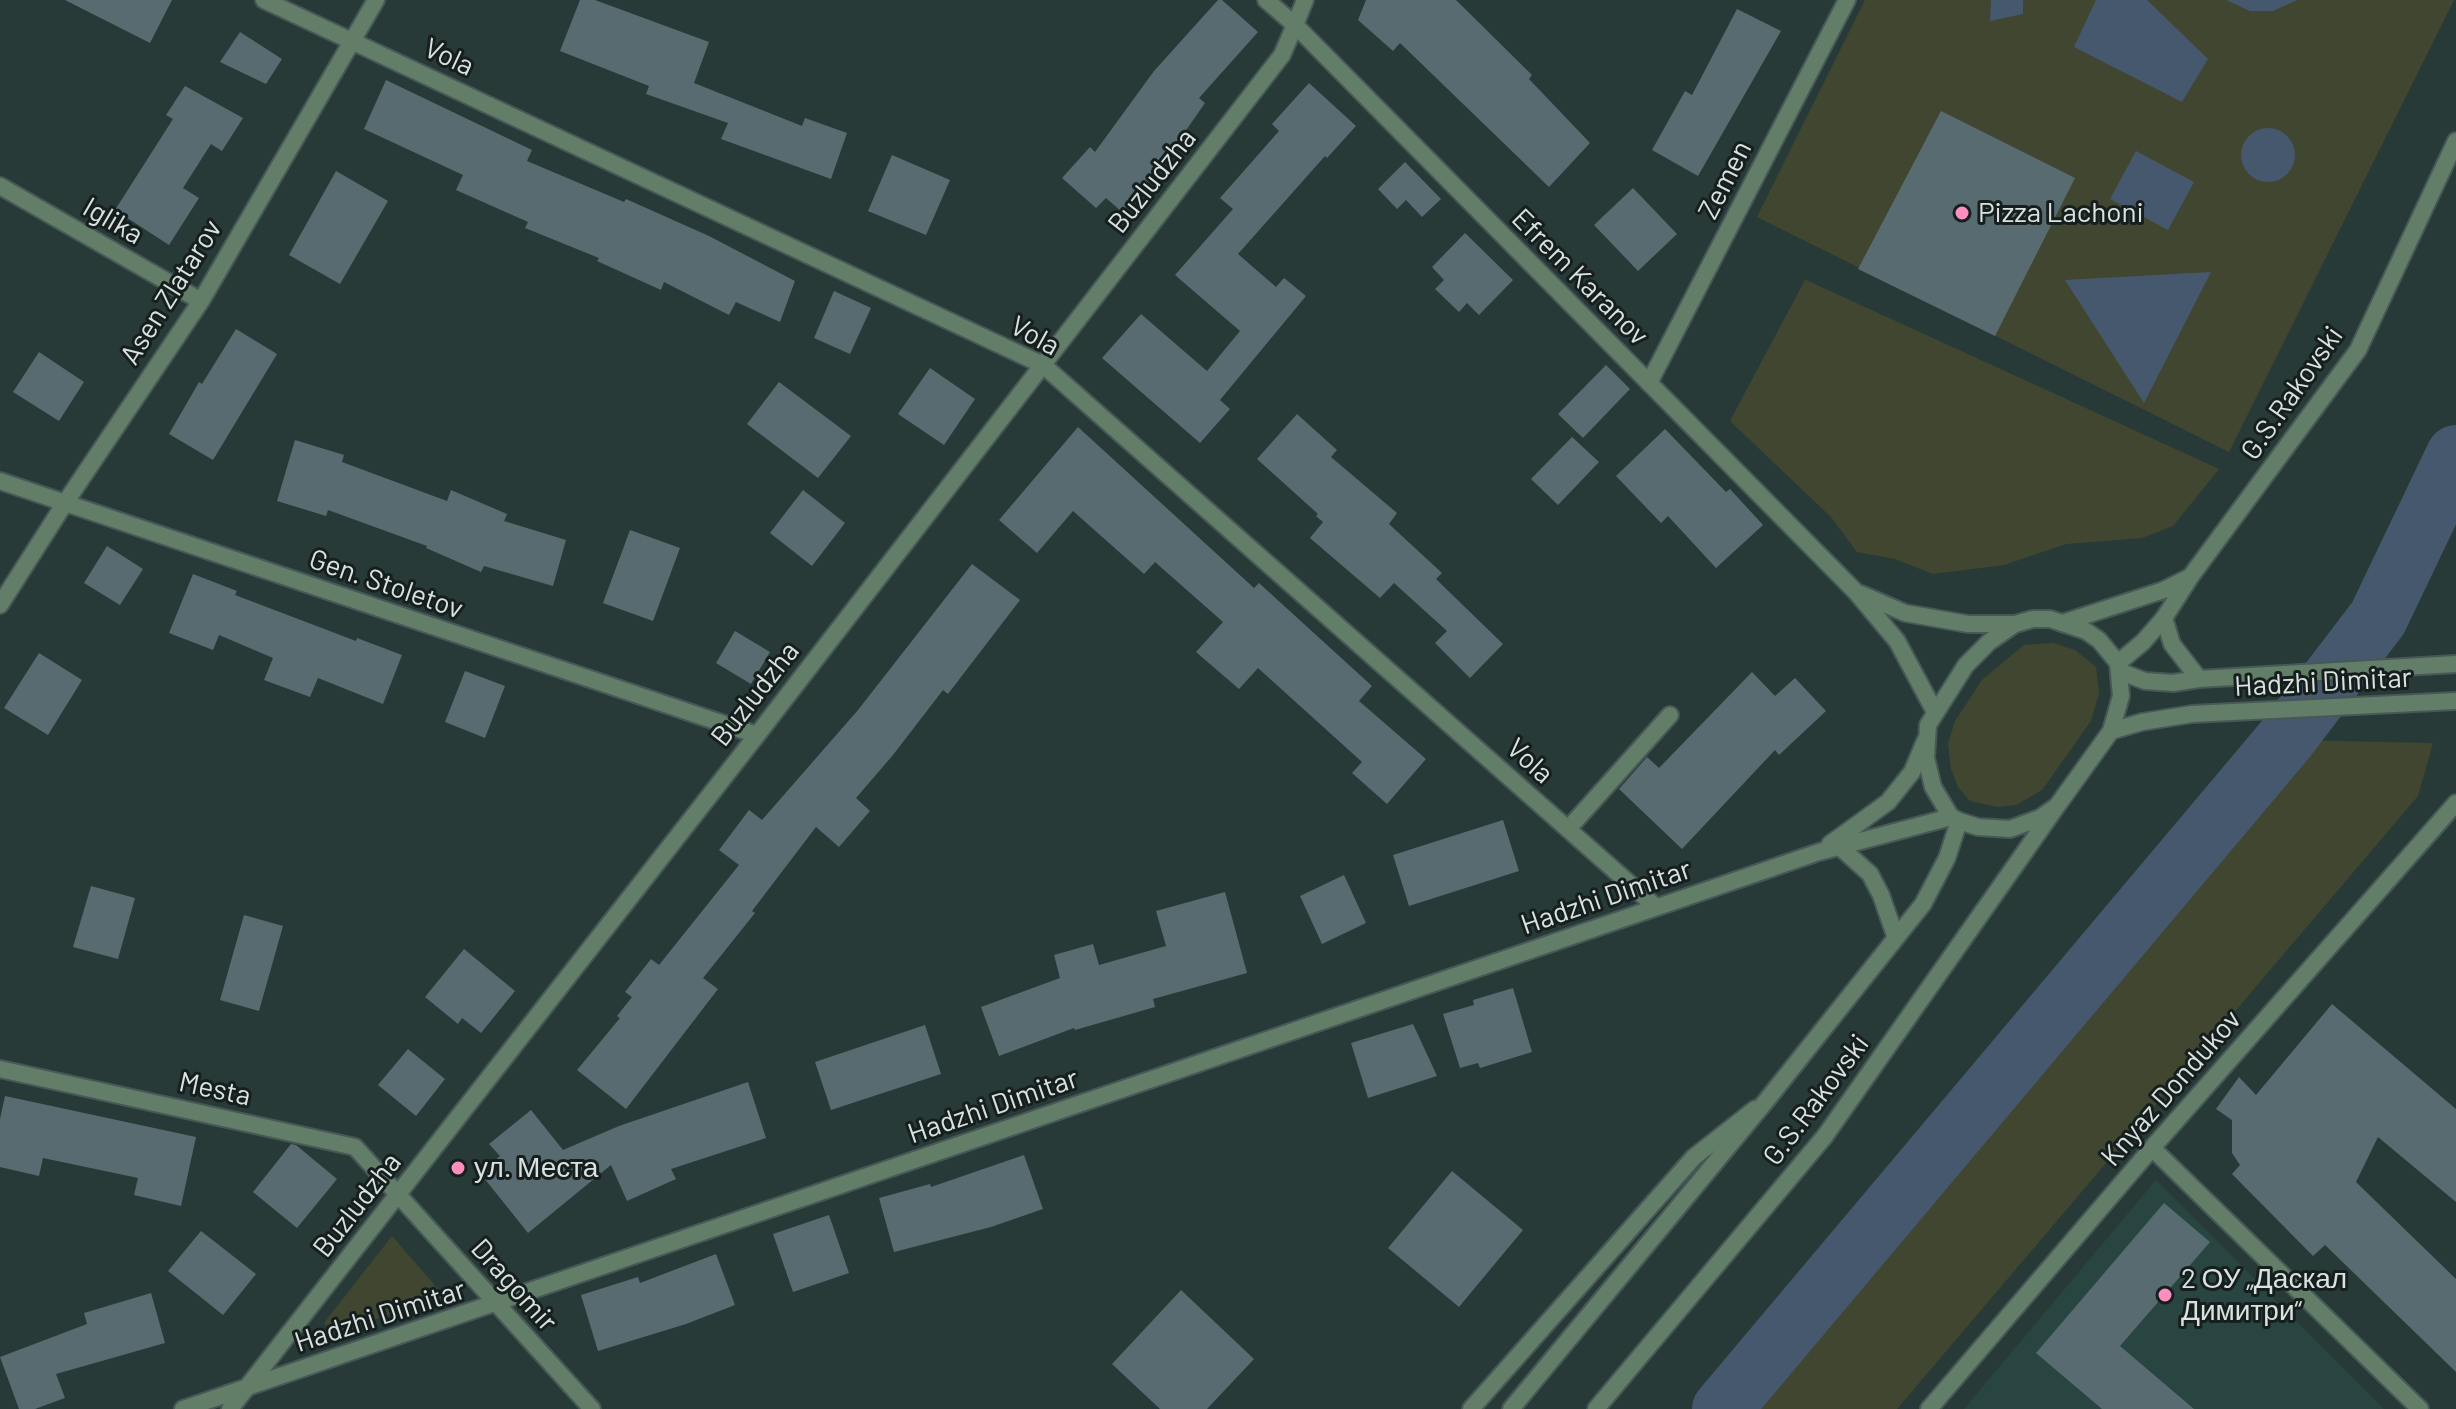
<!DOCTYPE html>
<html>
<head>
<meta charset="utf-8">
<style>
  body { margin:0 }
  canvas { display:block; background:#273a37 }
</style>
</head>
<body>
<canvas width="2456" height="1409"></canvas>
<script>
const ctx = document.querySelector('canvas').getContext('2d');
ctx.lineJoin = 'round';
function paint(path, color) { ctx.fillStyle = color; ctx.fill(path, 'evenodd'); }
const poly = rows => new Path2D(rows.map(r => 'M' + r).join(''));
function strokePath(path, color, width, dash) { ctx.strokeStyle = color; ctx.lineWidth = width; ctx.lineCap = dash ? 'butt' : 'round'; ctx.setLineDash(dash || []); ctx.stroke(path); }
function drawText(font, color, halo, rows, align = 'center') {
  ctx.font = font + ' Barlow,sans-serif'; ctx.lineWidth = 6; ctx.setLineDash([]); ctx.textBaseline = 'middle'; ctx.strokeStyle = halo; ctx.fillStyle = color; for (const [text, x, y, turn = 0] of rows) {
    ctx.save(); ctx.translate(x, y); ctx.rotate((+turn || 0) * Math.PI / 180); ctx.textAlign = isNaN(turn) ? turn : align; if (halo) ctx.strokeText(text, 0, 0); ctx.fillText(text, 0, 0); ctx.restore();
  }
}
paint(poly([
  [2156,1180,2384,1409,1964,1409]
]), '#294541');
paint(poly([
  [1865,0,2454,0,2229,452,1757,217],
  [1805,280,1806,280,2219,469,2173,526,2142,538,2066,544,2004,565,1933,574,1895,559,1857,552,1831,517,1730,421],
  [2053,643,2075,650,2096,667,2099,693,2091,721,2042,790,2016,805,1998,807,1970,801,1958,787,1951,769,1948,744,1955,721,1982,680,2024,645],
  [2285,740,2433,743,2418,796,1897,1409,1722,1409],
  [392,1236,445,1297,334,1333,324,1323]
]), '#414631');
paint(poly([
  [1991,0,2023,0,2023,14,1990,21],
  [2096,0,2147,0,2208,59,2182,102,2074,47],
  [2226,0,2297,0,2273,11,2250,11],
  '2241 155a27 27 0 1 1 54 0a27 27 0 1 1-54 0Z',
  [2136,151,2194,182,2168,230,2110,199],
  [2211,272,2144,403,2065,280]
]), '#46586d');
strokePath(poly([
  [1722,1409,2285,740,2378,618,2456,455]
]), '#46586d', 60);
paint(poly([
  [65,0,172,0,150,43],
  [580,0,595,0,709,42,694,83,802,126,805,118,847,133,831,179,721,139,728,123,646,94,649,86,560,51],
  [1218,0,1222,0,1258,32,1199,98,1205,103,1155,175,1122,212,1106,198,1096,208,1062,178,1090,147,1095,152,1154,71],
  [1366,0,1456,0,1532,75,1529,79,1590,143,1549,187,1400,43,1393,51,1358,20],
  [1737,9,1781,31,1698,176,1652,150,1685,91,1692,95],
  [240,32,282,59,266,84,220,62],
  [386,80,532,150,527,161,624,202,626,199,709,236,795,281,780,322,736,302,729,315,664,282,661,290,597,261,599,258,525,228,528,222,456,190,463,175,364,129],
  [1309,83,1356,126,1327,158,1325,156,1238,254,1276,287,1284,278,1306,296,1220,400,1230,409,1200,443,1102,358,1141,314,1207,371,1240,331,1175,275,1233,209,1220,198,1279,131,1272,124],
  [185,86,243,118,222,151,211,144,183,188,199,198,169,245,115,210,173,119,166,115],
  [1941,111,2075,178,1995,336,1858,269],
  [892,155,950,180,926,235,868,211],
  [1405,162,1441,199,1422,217,1406,200,1397,209,1378,189],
  [336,171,388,201,340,284,289,255],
  [1633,188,1677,234,1638,271,1594,225],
  [1465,233,1513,280,1479,315,1467,303,1459,312,1435,289,1444,280,1432,267],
  [834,291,871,308,850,354,814,338],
  [236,329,277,354,213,460,169,434,199,382,202,384],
  [39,352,84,382,59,421,13,392],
  [1606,365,1630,389,1583,438,1558,414],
  [930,368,975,399,944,445,898,414],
  [779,382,851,436,818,478,747,424],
  [1297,414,1337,450,1331,457,1397,513,1389,524,1442,573,1436,579,1503,644,1470,678,1435,643,1447,631,1394,583,1380,598,1310,538,1323,522,1316,516,1318,514,1257,459],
  [1078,427,1254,588,1259,583,1372,686,1359,701,1426,759,1387,804,1352,773,1362,762,1258,668,1239,689,1196,652,1223,622,1155,562,1144,574,1073,511,1037,553,999,520],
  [1665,429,1726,492,1730,489,1763,525,1716,568,1668,516,1661,523,1616,476],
  [1572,437,1599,462,1558,505,1531,479],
  [295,440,344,455,342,462,447,501,451,490,507,514,504,521,566,540,553,586,484,566,481,572,426,548,427,546,328,510,326,516,277,501],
  [803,490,845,523,812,566,770,533],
  [630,530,680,548,653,621,603,603],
  [107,546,143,569,120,605,84,583],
  [972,564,1020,600,948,694,943,690,893,755,856,798,870,811,839,847,816,827,752,911,755,913,703,978,718,989,626,1109,577,1070,620,1018,617,1016,632,997,625,992,651,959,659,965,739,865,719,850,749,810,762,820,858,710],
  [193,574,237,591,235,595,356,641,357,638,402,655,383,704,318,678,310,697,264,680,273,658,219,635,213,650,169,633],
  [735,631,770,652,751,684,716,663],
  [39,653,82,680,48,735,4,708],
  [465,671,505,686,485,738,445,722],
  [1752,672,1775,696,1795,678,1826,711,1779,755,1775,750,1682,849,1619,789,1647,757,1659,768],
  [1503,820,1519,871,1409,906,1393,855],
  [1344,875,1366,923,1322,944,1300,896],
  [91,886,135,898,118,959,73,947],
  [1225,892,1247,973,1153,999,1155,1007,1075,1030,1074,1028,999,1056,981,1007,1060,978,1054,955,1093,944,1099,965,1166,946,1156,911],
  [244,915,283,926,259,1011,220,1000],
  [464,949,515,991,481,1033,462,1018,458,1024,425,997],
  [1513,988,1532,1052,1480,1068,1478,1063,1460,1068,1443,1014,1474,1005,1473,1000],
  [2332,1004,2456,1109,2456,1202,2378,1137,2356,1182,2456,1279,2456,1372,2325,1245,2313,1256,2232,1174,2240,1165,2232,1153,2232,1120,2216,1109,2239,1077,2256,1095],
  [1413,1024,1437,1076,1368,1098,1351,1043],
  [925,1025,941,1074,831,1110,815,1062],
  [408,1049,445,1079,416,1116,378,1085],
  [748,1082,766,1138,671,1169,676,1179,627,1201,611,1165,528,1233,480,1173,500,1156,489,1144,531,1110,563,1150,619,1126],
  [5,1096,196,1137,181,1206,134,1195,138,1178,43,1158,39,1176,0,1167,0,1119],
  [291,1144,296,1145,337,1179,297,1228,253,1192],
  [1024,1155,1043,1209,991,1227,894,1252,879,1198,930,1184,931,1187],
  [1452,1171,1523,1230,1459,1307,1388,1248],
  [2164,1203,2210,1242,2120,1346,2194,1409,2102,1409,2036,1353],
  [829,1215,849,1273,793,1292,773,1234],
  [201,1231,256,1274,223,1315,168,1271],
  [716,1254,735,1305,686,1324,598,1351,581,1295,638,1277,640,1283],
  [1181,1290,1254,1359,1207,1409,1160,1409,1112,1364],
  [151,1293,165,1343,56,1374,65,1398,35,1409,19,1409,0,1357,87,1324,84,1313]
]), '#576b70');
const service = poly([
  [1568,829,1670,715],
  [1471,1409,1694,1157,1755,1109]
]);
const minor = poly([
  [264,0,1043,365,1656,907],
  [0,186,201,301],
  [1649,383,1847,0],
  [0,481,757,735],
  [0,605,65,503,201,301,376,0],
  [2062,623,2164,590,2190,577],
  [2118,663,2143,642,2164,618,2191,576,2358,350,2456,141],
  [1830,844,1888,802,1912,772,1925,741],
  [0,1069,355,1147,592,1409],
  [2152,1148,2420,1409],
  [183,1409,1819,852,1951,817],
  [230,1409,757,735,1282,55,1295,25,1266,0],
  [1929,1409,2152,1148,2456,803]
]);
const tertiary = poly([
  [1305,0,1295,25,1856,592,1897,641,1935,712],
  [1861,594,1905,613,1968,624,2015,624],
  [2164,618,2172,644,2199,679],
  [2033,619,2050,619,2086,631,2099,640,2118,663,2121,696,2111,731,2057,806,2040,818,2010,829,1978,827,1959,821,1951,817,1933,787,1926,758,1928,725,1966,665,1989,642,2015,624,2033,619],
  [2121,672,2145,681,2173,683,2199,679,2456,664],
  [2111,731,2142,722,2192,714,2456,701],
  [1839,846,1870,874,1881,895,1896,938],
  [1511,1409,1766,1101,1923,904,1947,858,1959,821],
  [1596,1409,1825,1136,2057,806]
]);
strokePath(service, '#475856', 20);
strokePath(minor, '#475856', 20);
strokePath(tertiary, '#475856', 20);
strokePath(service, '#627d68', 16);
strokePath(minor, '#627d68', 16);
strokePath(tertiary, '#627d68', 16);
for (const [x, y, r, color] of [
  [1962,213,8,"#fd8ebf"],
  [458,1168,8,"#fd8ebf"],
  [2165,1295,8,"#fd8ebf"]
]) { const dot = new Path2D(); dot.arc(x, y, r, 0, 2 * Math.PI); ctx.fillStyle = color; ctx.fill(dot); strokePath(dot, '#161f1d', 3); }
drawText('28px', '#d8e3e1', '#161f1d', [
  ["Vola",449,57,25],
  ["Zemen",1725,180,-63],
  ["Buzludzha",1152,181,-52],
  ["Iglika",113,221,30],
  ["Efrem Karanov",1580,277,45],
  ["Asen Zlatarov",171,292,-58],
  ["Vola",1035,336,29],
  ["G.S.Rakovski",2292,393,-55],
  ["Gen. Stoletov",386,584,19],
  ["Hadzhi Dimitar",2323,682,-3],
  ["Buzludzha",755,694,-52],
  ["Vola",1530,761,42],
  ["Hadzhi Dimitar",1606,897,-19],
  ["Knyaz Dondukov",2171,1088,-49],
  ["Mesta",215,1089,12],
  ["G.S.Rakovski",1816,1100,-53],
  ["Hadzhi Dimitar",993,1106,-19],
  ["Buzludzha",357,1205,-52],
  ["Dragomir",514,1285,48],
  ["Hadzhi Dimitar",380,1316,-18]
]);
drawText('28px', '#d8e3e1', '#161f1d', [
  ["Pizza Lachoni",1978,213],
  ["ул. Места",474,1168],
  ["2 ОУ „Даскал",2181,1279],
  ["Димитри“",2181,1311]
], 'left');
</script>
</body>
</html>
